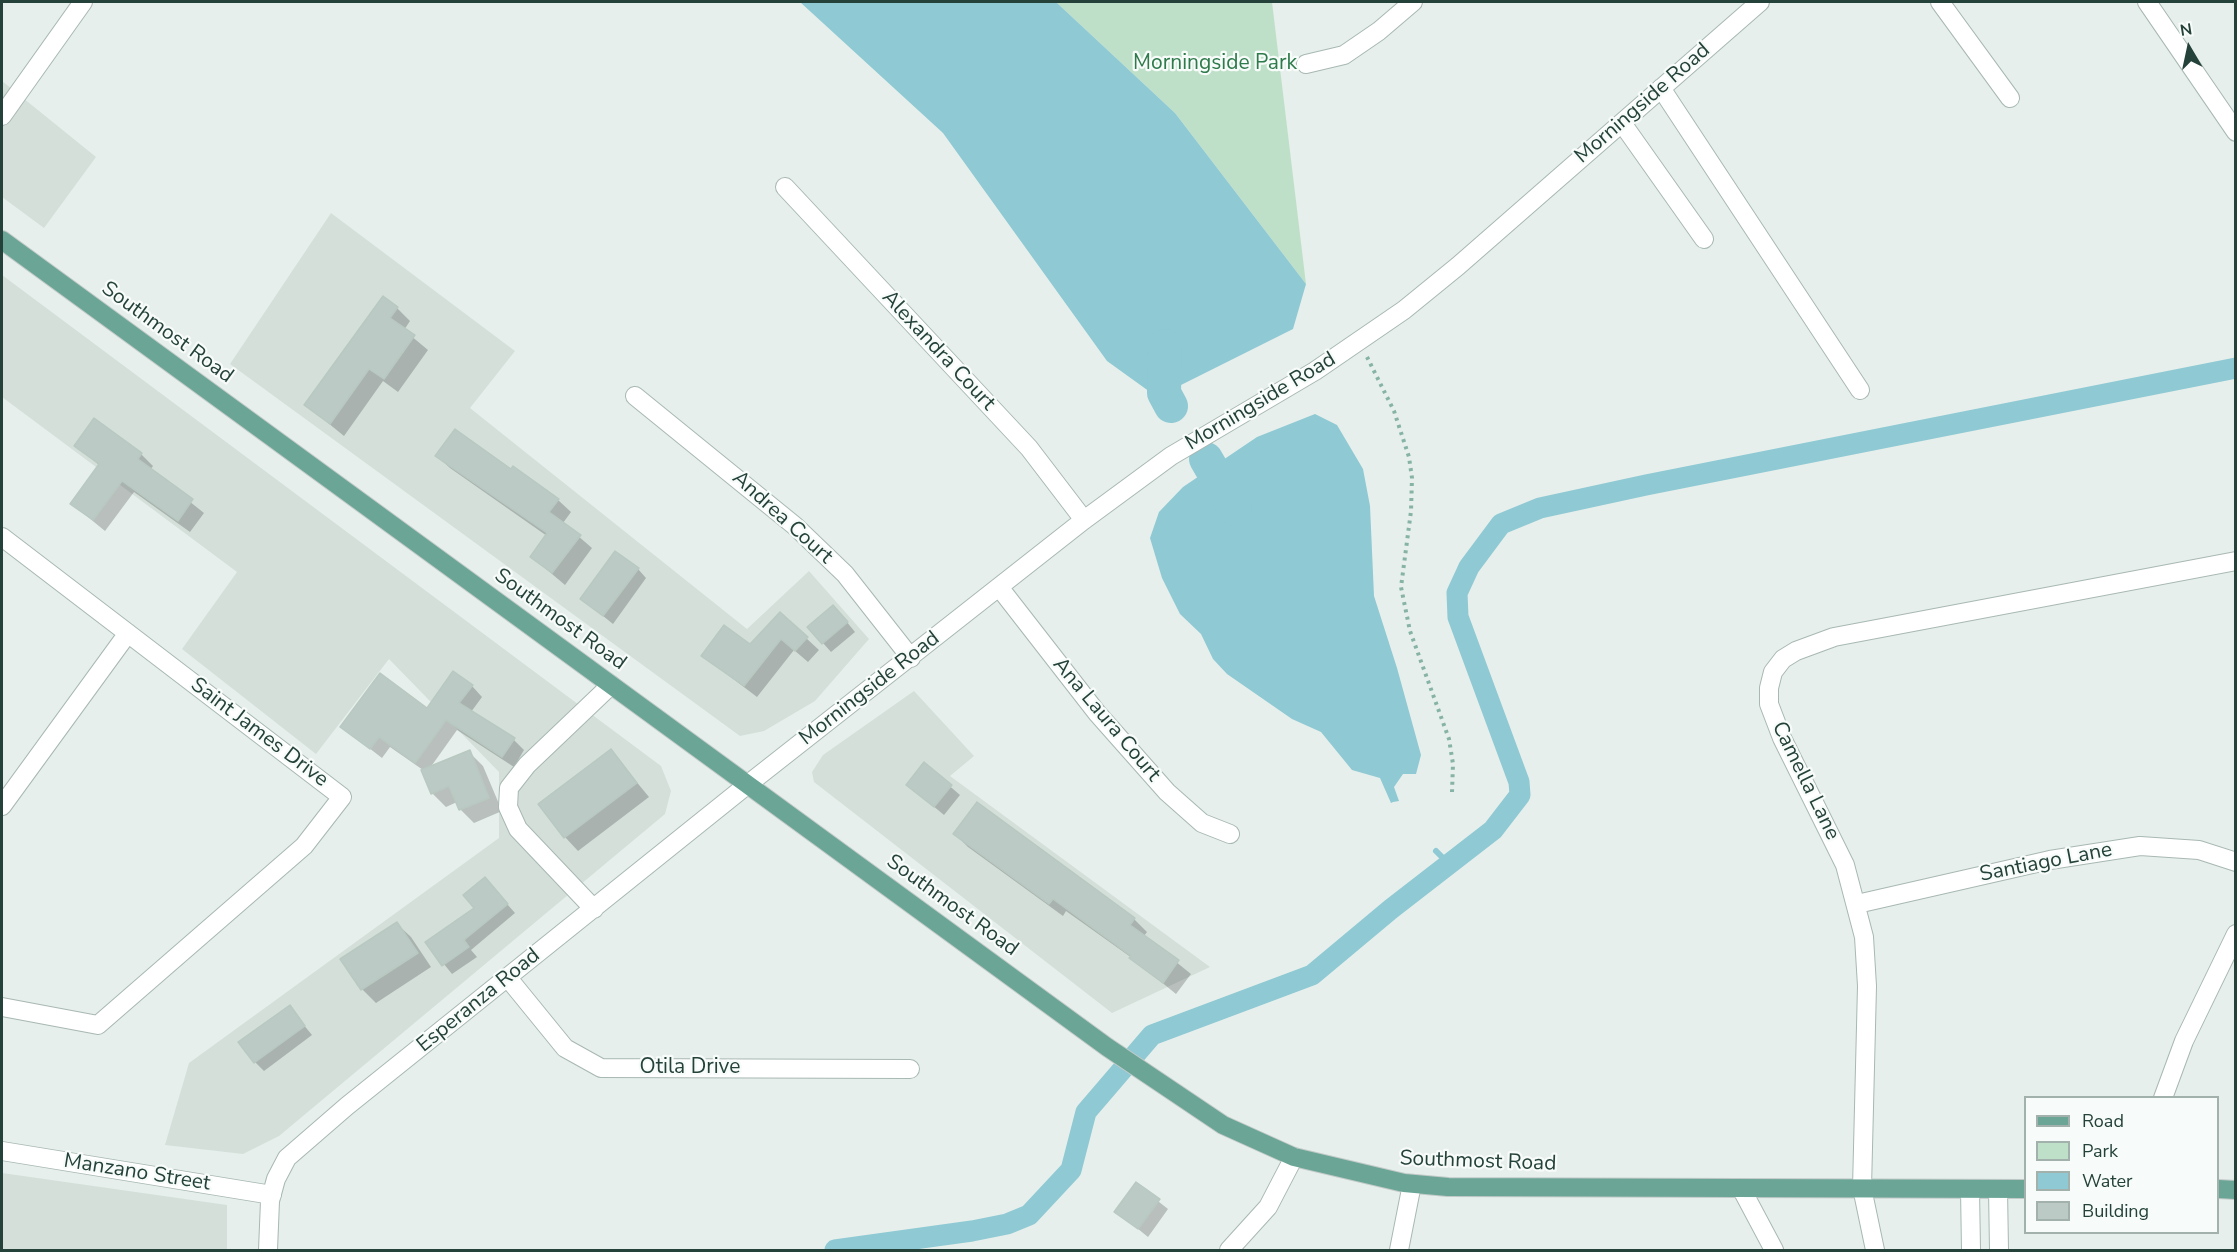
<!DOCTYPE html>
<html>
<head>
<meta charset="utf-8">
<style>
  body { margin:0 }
  #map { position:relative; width:2237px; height:1252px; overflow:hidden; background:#e6efeb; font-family:"Nunito Sans",sans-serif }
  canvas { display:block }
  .frame { position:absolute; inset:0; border:3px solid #24423a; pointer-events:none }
  .legend { position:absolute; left:2024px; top:1096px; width:195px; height:138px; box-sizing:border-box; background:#f7fbf9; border:2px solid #a3b1ad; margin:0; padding:8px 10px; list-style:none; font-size:18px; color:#24423a }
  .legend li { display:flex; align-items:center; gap:12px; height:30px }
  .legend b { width:30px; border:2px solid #a3b1ad }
  .north { position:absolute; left:2159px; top:18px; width:60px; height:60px; -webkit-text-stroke:4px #f7fbf9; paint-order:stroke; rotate:351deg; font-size:16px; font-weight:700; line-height:24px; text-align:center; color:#24423a }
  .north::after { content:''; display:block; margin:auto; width:21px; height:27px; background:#24423a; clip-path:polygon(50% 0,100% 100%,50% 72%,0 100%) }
</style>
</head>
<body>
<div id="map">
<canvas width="2237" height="1252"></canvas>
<div class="frame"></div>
<ul class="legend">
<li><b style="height:8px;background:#6aa596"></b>Road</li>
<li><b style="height:16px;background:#bfe0c8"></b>Park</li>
<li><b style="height:16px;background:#8ec9d4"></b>Water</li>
<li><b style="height:16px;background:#bbcac4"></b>Building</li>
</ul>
<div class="north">N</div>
</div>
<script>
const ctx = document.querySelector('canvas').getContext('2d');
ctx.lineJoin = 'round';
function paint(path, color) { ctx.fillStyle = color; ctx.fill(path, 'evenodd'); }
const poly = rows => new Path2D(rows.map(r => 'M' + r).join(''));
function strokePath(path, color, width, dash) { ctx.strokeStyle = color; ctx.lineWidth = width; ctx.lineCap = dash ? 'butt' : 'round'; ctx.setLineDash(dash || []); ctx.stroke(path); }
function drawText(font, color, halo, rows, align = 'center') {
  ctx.font = font + ' "Nunito Sans",sans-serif'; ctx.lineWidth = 4.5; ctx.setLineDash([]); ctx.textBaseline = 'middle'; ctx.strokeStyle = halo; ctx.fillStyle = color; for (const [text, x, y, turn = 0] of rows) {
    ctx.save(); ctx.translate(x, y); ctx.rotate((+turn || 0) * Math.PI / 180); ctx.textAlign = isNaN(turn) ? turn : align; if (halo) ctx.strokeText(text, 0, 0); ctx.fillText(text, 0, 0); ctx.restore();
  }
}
paint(poly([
  [2,81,96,157,44,228,2,197],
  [331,213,515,351,470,408,747,629,809,571,869,639,815,701,764,731,740,736,230,364],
  [2,275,661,766,671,791,665,814,279,1136,243,1154,165,1145,189,1063,499,838,499,772,389,659,316,754,182,649,237,572,2,397],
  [914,691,974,756,950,776,1210,967,1112,1013,814,782,812,772,823,755],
  [2,1173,227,1205,227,1250,2,1250]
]), '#d4dfda');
paint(poly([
  [1056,2,1272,2,1306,284,1175,113]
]), '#bfe0c8');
paint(poly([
  [800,2,1056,2,1175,113,1306,284,1293,329,1157,397,1107,361,943,133],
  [1315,414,1337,425,1363,469,1370,506,1374,596,1397,668,1421,755,1416,774,1403,774,1394,787,1399,801,1393,802,1391,803,1380,778,1352,770,1321,732,1292,719,1227,674,1213,659,1201,634,1180,614,1162,578,1150,538,1159,512,1183,487,1257,437]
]), '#8ec9d4');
paint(poly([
  [397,308,410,321,404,330,428,350,398,392,383,381,344,436,306,405],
  [76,445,141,454,153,466,150,470,204,513,190,532,134,492,105,531,72,504,100,466],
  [437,456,511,471,558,500,571,512,563,523,592,548,565,585,532,557,547,536,450,468],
  [638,569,646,578,613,624,582,599],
  [780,614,819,650,808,662,794,650,757,697,703,656,750,646],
  [842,616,855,632,831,652,823,643],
  [472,686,482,697,471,712,514,740,524,750,514,767,457,730,430,768,469,752,483,766,502,811,474,823,460,809,457,802,446,807,432,793,423,770,390,747,382,758,342,727,427,710],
  [611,751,649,797,578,851,565,837],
  [924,764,960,795,944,815,908,785],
  [955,834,1134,919,1147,932,1144,936,1191,974,1176,994,1132,958,1066,911,1063,916,968,847],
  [485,879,515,913,471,950,477,957,452,974,427,943,476,908],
  [397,924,411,937,431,967,376,1003,362,989],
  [289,1007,312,1035,264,1071,255,1062],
  [1136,1184,1168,1209,1148,1237,1116,1211]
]), '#0003');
strokePath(poly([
  [1436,851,1449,864]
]), '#8ec9d4', 6);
strokePath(poly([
  [835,1250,972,1231,1007,1224,1029,1215,1071,1170,1086,1112,1152,1035,1312,975,1391,909,1493,830,1520,795,1519,782,1458,617,1457,593,1469,567,1501,524,1540,508,1646,485,2236,368]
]), '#8ec9d4', 21);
strokePath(poly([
  [1165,346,1164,393,1171,406],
  [1206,459,1235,509]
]), '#8ec9d4', 34);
const building = poly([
  [383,296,398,307,390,318,415,335,384,379,369,369,330,424,304,405,383,296],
  [94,418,142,453,138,459,193,499,178,521,122,481,93,520,70,504,99,464,74,446,94,418],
  [455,429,511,469,513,466,559,499,549,512,581,535,552,573,530,557,547,533,435,456,455,429],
  [615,551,639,568,603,616,580,599,615,551],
  [833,605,848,622,822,644,807,627,833,605],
  [780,612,808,637,795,651,781,639,744,686,701,656,724,625,750,644,780,612],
  [453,671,473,685,459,703,515,738,502,757,446,720,415,763,379,737,370,749,340,727,380,673,427,708,453,671],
  [611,749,637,783,564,838,538,804,611,749],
  [470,750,489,798,459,810,449,786,431,794,421,770,470,750],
  [924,762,952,785,934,807,906,785,924,762],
  [977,802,1135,918,1130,925,1179,960,1163,983,1129,958,1131,956,1053,899,1049,904,953,834,977,802],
  [485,877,508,904,464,940,469,947,442,966,425,942,474,908,463,895,485,877],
  [397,922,418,953,361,990,340,959,397,922],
  [290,1005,305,1026,254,1063,238,1042,290,1005],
  [1136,1182,1160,1199,1138,1229,1114,1212,1136,1182]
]);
paint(building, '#bbcac4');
strokePath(building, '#b8c9c2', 1.5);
const minor = poly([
  [1940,2,2010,98],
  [2147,2,2236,132],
  [1306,64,1344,55,1379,31,1413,2],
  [1661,88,1860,390],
  [2,116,83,2],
  [1622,123,1704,239],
  [785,187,1029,448,1084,520],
  [635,396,795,526,845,574,911,658],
  [2,537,342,797,304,846,98,1025,2,1007],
  [999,587,1097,713,1167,792,1202,823,1230,834],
  [2,806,128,633],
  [1857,904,2050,860,2140,846,2199,850,2236,862],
  [594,909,518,829,508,807,509,788,527,765,611,685],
  [508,978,565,1048,601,1068,910,1069],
  [2163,1098,2184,1041,2236,934],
  [2,1151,272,1195],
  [1741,1188,1774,1250],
  [1970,1189,1971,1250],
  [1998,1189,1999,1250],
  [268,1250,270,1201,276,1179,287,1158,347,1106,747,785,1084,520,1171,456,1315,371,1404,310,1458,266,1760,2],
  [1229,1250,1268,1207,1294,1157],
  [1399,1250,1412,1184],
  [1875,1250,1862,1188,1867,986,1864,937,1845,865,1782,738,1769,704,1769,688,1773,672,1783,659,1796,651,1834,637,2236,561]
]);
const major = poly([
  [2,240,1107,1047,1223,1125,1294,1157,1404,1183,1448,1187,2026,1189],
  [2218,1189,2236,1190]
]);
strokePath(minor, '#a8b8b2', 20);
strokePath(major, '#c2cac8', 20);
strokePath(poly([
  [1367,357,1394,411,1409,457,1412,478,1411,511,1401,587,1410,631,1449,739,1453,764,1452,792]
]), '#86b3a5', 4, [3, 4.5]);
strokePath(minor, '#fff', 18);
strokePath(major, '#6aa596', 18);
drawText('21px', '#2d7a4b', '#f7fbf9', [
  ["Morningside Park",1215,64]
]);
drawText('21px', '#24423a', '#f7fbf9', [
  ["Morningside Road",1643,104,-41],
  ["Southmost Road",167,333,36],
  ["Alexandra Court",938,351,47],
  ["Morningside Road",1261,402,-31],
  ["Andrea Court",782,518,42],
  ["Southmost Road",560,620,36],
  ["Morningside Road",870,689,-38],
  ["Ana Laura Court",1106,720,50],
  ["Saint James Drive",259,733,37],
  ["Camella Lane",1805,781,64],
  ["Santiago Lane",2046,863,-11],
  ["Southmost Road",952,906,36],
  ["Esperanza Road",479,1001,-39],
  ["Otila Drive",690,1068],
  ["Southmost Road",1478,1162,2],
  ["Manzano Street",137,1173,9]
]);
</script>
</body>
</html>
